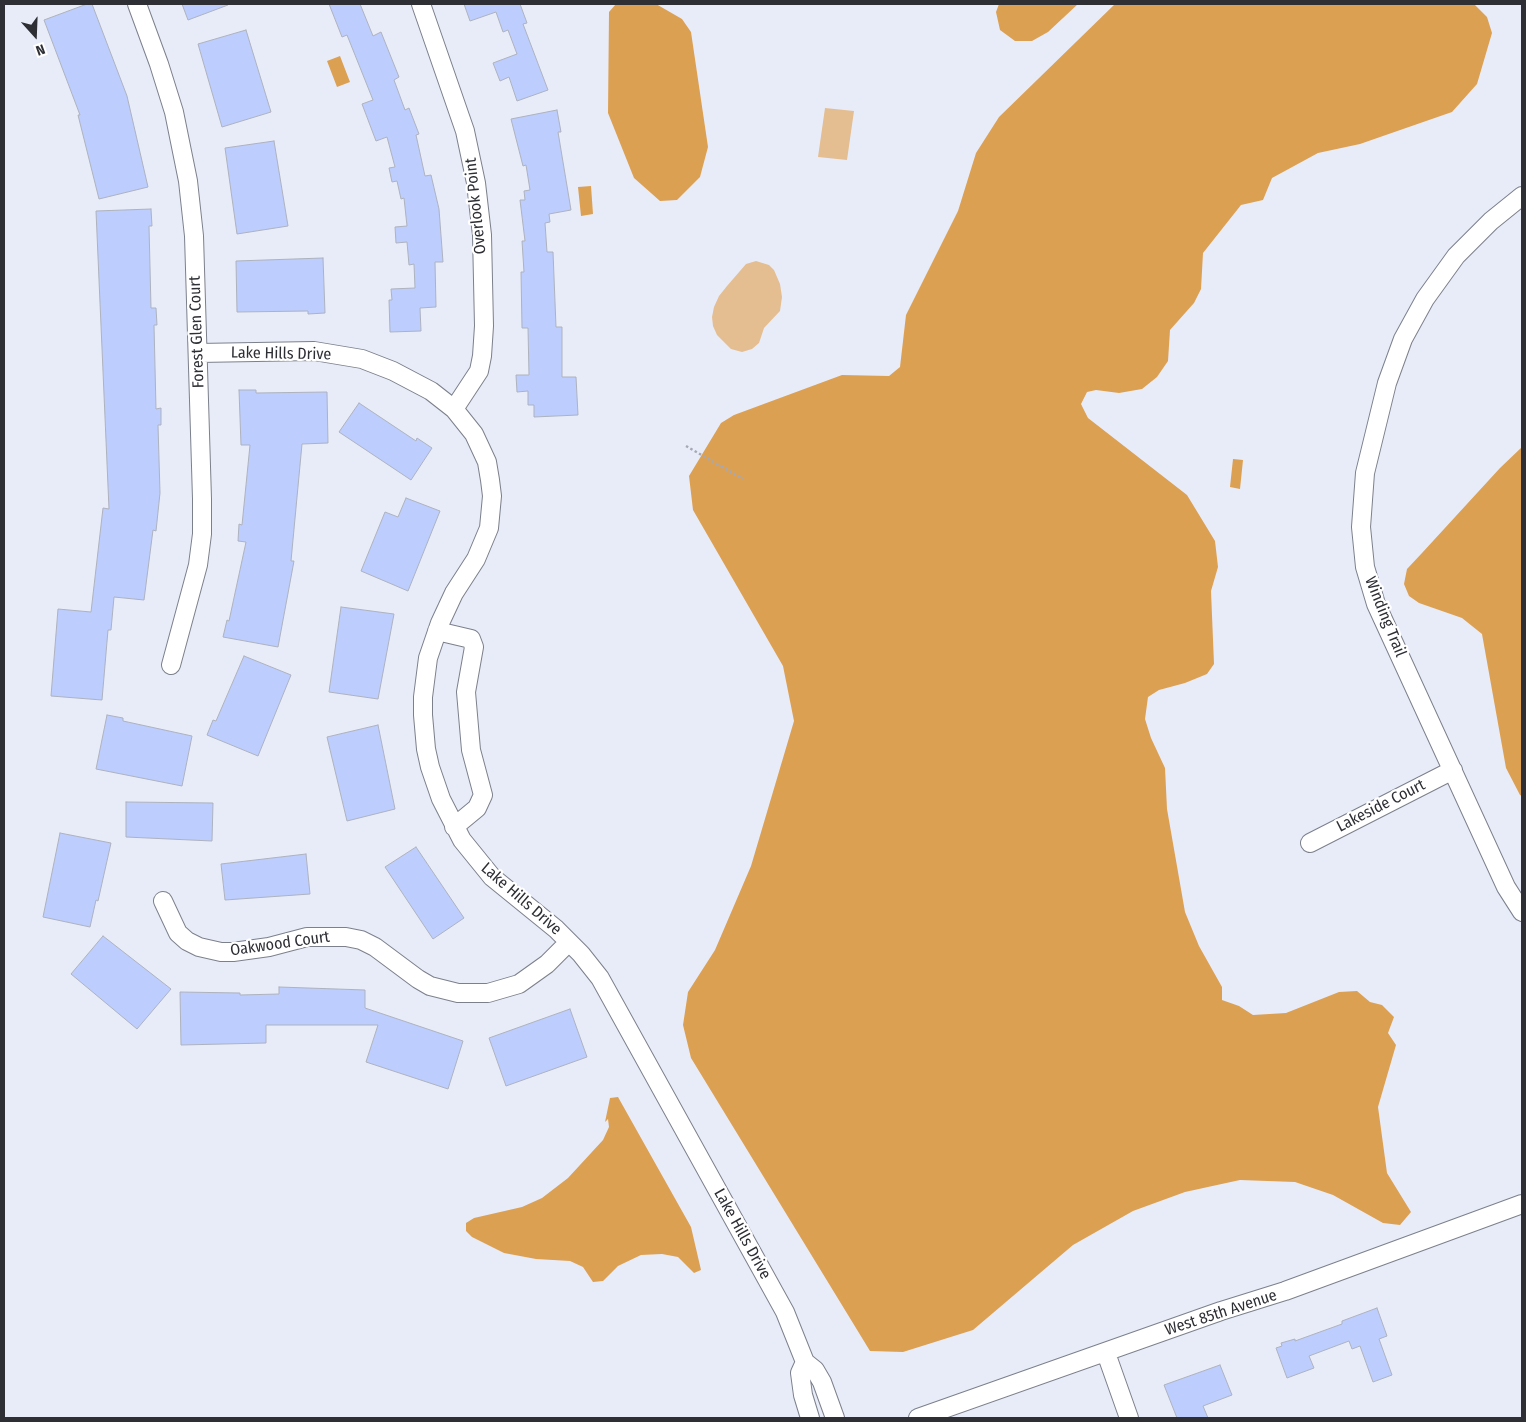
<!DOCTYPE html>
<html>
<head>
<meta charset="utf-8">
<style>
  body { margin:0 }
  #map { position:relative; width:1526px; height:1422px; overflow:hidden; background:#e8ecf9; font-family:"Fira Sans Condensed",sans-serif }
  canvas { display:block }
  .frame { position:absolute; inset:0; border:5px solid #2e2f34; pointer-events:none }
  .north { position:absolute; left:10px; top:10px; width:50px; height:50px; -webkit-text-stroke:4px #fff; paint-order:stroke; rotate:160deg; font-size:14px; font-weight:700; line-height:20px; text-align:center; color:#2e2f34 }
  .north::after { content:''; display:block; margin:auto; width:18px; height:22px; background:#2e2f34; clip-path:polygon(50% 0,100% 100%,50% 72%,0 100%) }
</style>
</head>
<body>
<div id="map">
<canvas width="1526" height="1422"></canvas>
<div class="frame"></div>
<div class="north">N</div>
</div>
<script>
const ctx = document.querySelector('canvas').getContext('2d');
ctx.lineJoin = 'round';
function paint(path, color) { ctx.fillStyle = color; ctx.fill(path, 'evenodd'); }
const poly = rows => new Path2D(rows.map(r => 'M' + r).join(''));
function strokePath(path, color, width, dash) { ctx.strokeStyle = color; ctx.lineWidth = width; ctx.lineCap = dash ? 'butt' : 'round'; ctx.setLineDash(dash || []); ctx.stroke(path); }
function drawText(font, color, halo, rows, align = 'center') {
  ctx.font = font + ' "Fira Sans Condensed",sans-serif'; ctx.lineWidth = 4.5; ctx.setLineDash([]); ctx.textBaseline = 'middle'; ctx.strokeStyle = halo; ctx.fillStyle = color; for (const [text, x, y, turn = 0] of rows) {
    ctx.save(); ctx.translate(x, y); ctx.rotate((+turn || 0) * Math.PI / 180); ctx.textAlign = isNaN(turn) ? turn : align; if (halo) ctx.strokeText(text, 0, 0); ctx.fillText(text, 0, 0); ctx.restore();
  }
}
paint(poly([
  [825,108,854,111,847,160,818,157],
  [756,261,769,265,774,270,780,284,782,297,780,311,764,328,759,343,752,349,742,352,731,349,717,335,713,326,712,317,714,307,719,296,727,286,746,264]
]), '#e4be91');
paint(poly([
  [616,4,656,4,682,19,691,32,708,147,700,177,677,200,660,201,634,178,608,113,609,12],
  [999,4,1078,4,1048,32,1032,41,1015,41,1000,30,996,12],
  [1115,4,1474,4,1487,17,1492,33,1477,84,1452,112,1360,144,1318,153,1272,178,1263,200,1241,205,1203,253,1201,289,1194,303,1170,330,1168,361,1157,377,1142,389,1119,393,1096,390,1087,392,1081,404,1088,418,1187,495,1215,541,1218,567,1211,591,1214,664,1207,674,1185,683,1159,690,1148,697,1145,719,1151,738,1165,768,1167,809,1185,912,1199,946,1222,987,1222,1000,1239,1006,1253,1015,1286,1013,1339,992,1357,991,1370,1002,1382,1005,1394,1017,1388,1033,1396,1045,1378,1107,1387,1173,1411,1212,1400,1225,1383,1223,1333,1195,1295,1182,1240,1180,1185,1192,1133,1211,1073,1245,973,1330,903,1352,870,1351,691,1058,683,1025,688,992,715,950,751,866,794,721,783,666,693,510,689,476,721,423,734,415,842,375,889,376,900,367,906,315,958,211,976,153,999,117],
  [340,56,350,82,337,87,327,61],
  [591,186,593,214,581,216,578,187],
  [1522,447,1522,796,1520,795,1506,768,1482,634,1462,618,1419,603,1409,596,1404,584,1407,569,1422,553,1500,468],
  [1233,459,1243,460,1240,489,1230,487],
  [618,1097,691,1227,701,1270,694,1273,678,1257,662,1254,641,1255,618,1266,603,1281,593,1282,583,1267,570,1261,536,1259,504,1253,472,1237,466,1231,466,1223,474,1218,522,1207,542,1198,568,1178,603,1140,609,1127,608,1119,605,1122,610,1098]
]), '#dca053');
const building = poly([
  [87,4,92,4,127,96,148,187,99,199,78,115,80,115,44,20,87,4],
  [182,4,228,4,228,5,188,20,182,4],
  [329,4,360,4,373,36,381,32,399,77,394,80,405,110,409,108,419,134,416,135,425,176,431,175,439,209,443,262,435,262,436,307,420,308,421,331,390,332,389,300,392,300,391,289,415,288,414,264,409,265,407,242,396,243,395,227,407,226,404,198,401,199,397,181,392,182,389,168,395,167,387,137,376,141,362,104,373,100,347,35,342,37,329,4],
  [464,4,520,4,527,23,523,24,548,90,517,101,509,77,500,81,493,63,517,54,508,30,503,32,496,12,470,21,464,4],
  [246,30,271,112,222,127,198,44,246,30],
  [557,110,561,132,558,132,571,210,549,214,550,222,545,223,547,252,553,252,556,327,562,327,562,377,576,377,578,415,534,417,534,405,528,405,528,391,517,392,516,375,529,375,528,328,522,328,521,272,524,272,522,241,525,241,520,200,525,200,524,191,530,190,526,165,523,166,511,119,557,110],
  [274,141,288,226,237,234,225,148,274,141],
  [151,209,152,226,149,226,151,308,156,308,157,325,154,325,156,409,161,408,161,425,158,425,160,493,156,531,153,530,144,600,114,597,111,630,108,630,102,700,51,696,58,609,91,612,103,508,109,509,96,211,151,209],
  [323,258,325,313,308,314,308,311,237,312,236,261,323,258],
  [239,390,256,390,256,393,327,392,328,443,302,444,291,561,294,561,278,647,223,637,227,620,229,621,246,542,238,541,239,524,242,525,250,445,241,445,239,390],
  [359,403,416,441,417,438,432,448,411,480,339,432,359,403],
  [406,498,440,511,408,591,361,571,385,512,398,517,406,498],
  [341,607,394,614,378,699,329,692,341,607],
  [244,656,291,675,258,756,207,735,213,720,216,721,244,656],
  [107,715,123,718,123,721,192,736,182,786,96,769,107,715],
  [378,725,395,809,347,821,327,737,378,725],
  [126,802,213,803,212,841,126,837,126,802],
  [60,833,111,843,98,901,96,900,90,927,43,917,60,833],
  [416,847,464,918,433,939,385,867,416,847],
  [306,854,310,894,225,900,221,864,306,854],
  [103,936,171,989,137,1029,71,974,103,936],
  [279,987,365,990,365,1008,463,1041,448,1089,366,1062,378,1025,266,1025,266,1043,181,1045,180,992,240,993,240,995,279,994,279,987],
  [570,1009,587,1057,506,1086,489,1038,570,1009],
  [1377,1308,1387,1336,1379,1339,1392,1375,1373,1382,1360,1346,1352,1349,1349,1341,1309,1356,1314,1368,1287,1378,1276,1348,1282,1346,1281,1343,1295,1339,1295,1341,1342,1324,1342,1321,1377,1308],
  [1220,1365,1232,1395,1203,1406,1208,1418,1177,1418,1164,1385,1220,1365]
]);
paint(building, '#bccdfe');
strokePath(building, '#aeb2be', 1);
const minor = poly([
  [137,4,159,64,174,112,188,181,194,236,202,499,202,534,198,565,171,665],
  [421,4,465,131,476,183,482,235,484,326,482,356,479,371,454,409],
  [1522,196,1491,221,1456,256,1425,299,1403,339,1387,383,1365,473,1361,527,1365,567,1376,604,1506,887,1522,912],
  [198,353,314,351,362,359,393,371,431,391,454,409,474,434,487,462,490,480,492,496,489,528,476,559,454,593,440,623,428,658,423,697,423,715,426,749,430,767,441,799,462,840,492,877,556,929,581,954,600,978,785,1312,805,1362,815,1370,822,1382,835,1418],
  [437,631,471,639,474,647,466,692,471,750,483,795,477,808,454,827],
  [1310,843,1453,770],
  [163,901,178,933,187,941,199,947,221,952,233,952,269,947,307,937,346,937,361,940,375,947,418,979,430,986,458,993,488,993,519,984,547,964,569,942],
  [1106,1353,1129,1418],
  [805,1362,800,1373,803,1395,810,1418],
  [918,1418,1221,1311,1285,1291,1522,1204]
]);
strokePath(minor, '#7c808b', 20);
strokePath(poly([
  [686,446,743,479]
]), '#a6a9b3', 2.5, [2.5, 2.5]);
strokePath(minor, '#fff', 18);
drawText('16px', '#2e2f34', '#fff', [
  ["Overlook Point",476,206,-96],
  ["Forest Glen Court",197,332,-92],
  ["Lake Hills Drive",281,354,1],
  ["Winding Trail",1385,617,68],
  ["Lakeside Court",1381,806,-27],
  ["Lake Hills Drive",521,899,41],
  ["Oakwood Court",280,944,-8],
  ["Lake Hills Drive",742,1234,61],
  ["West 85th Avenue",1221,1313,-18]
]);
</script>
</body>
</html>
